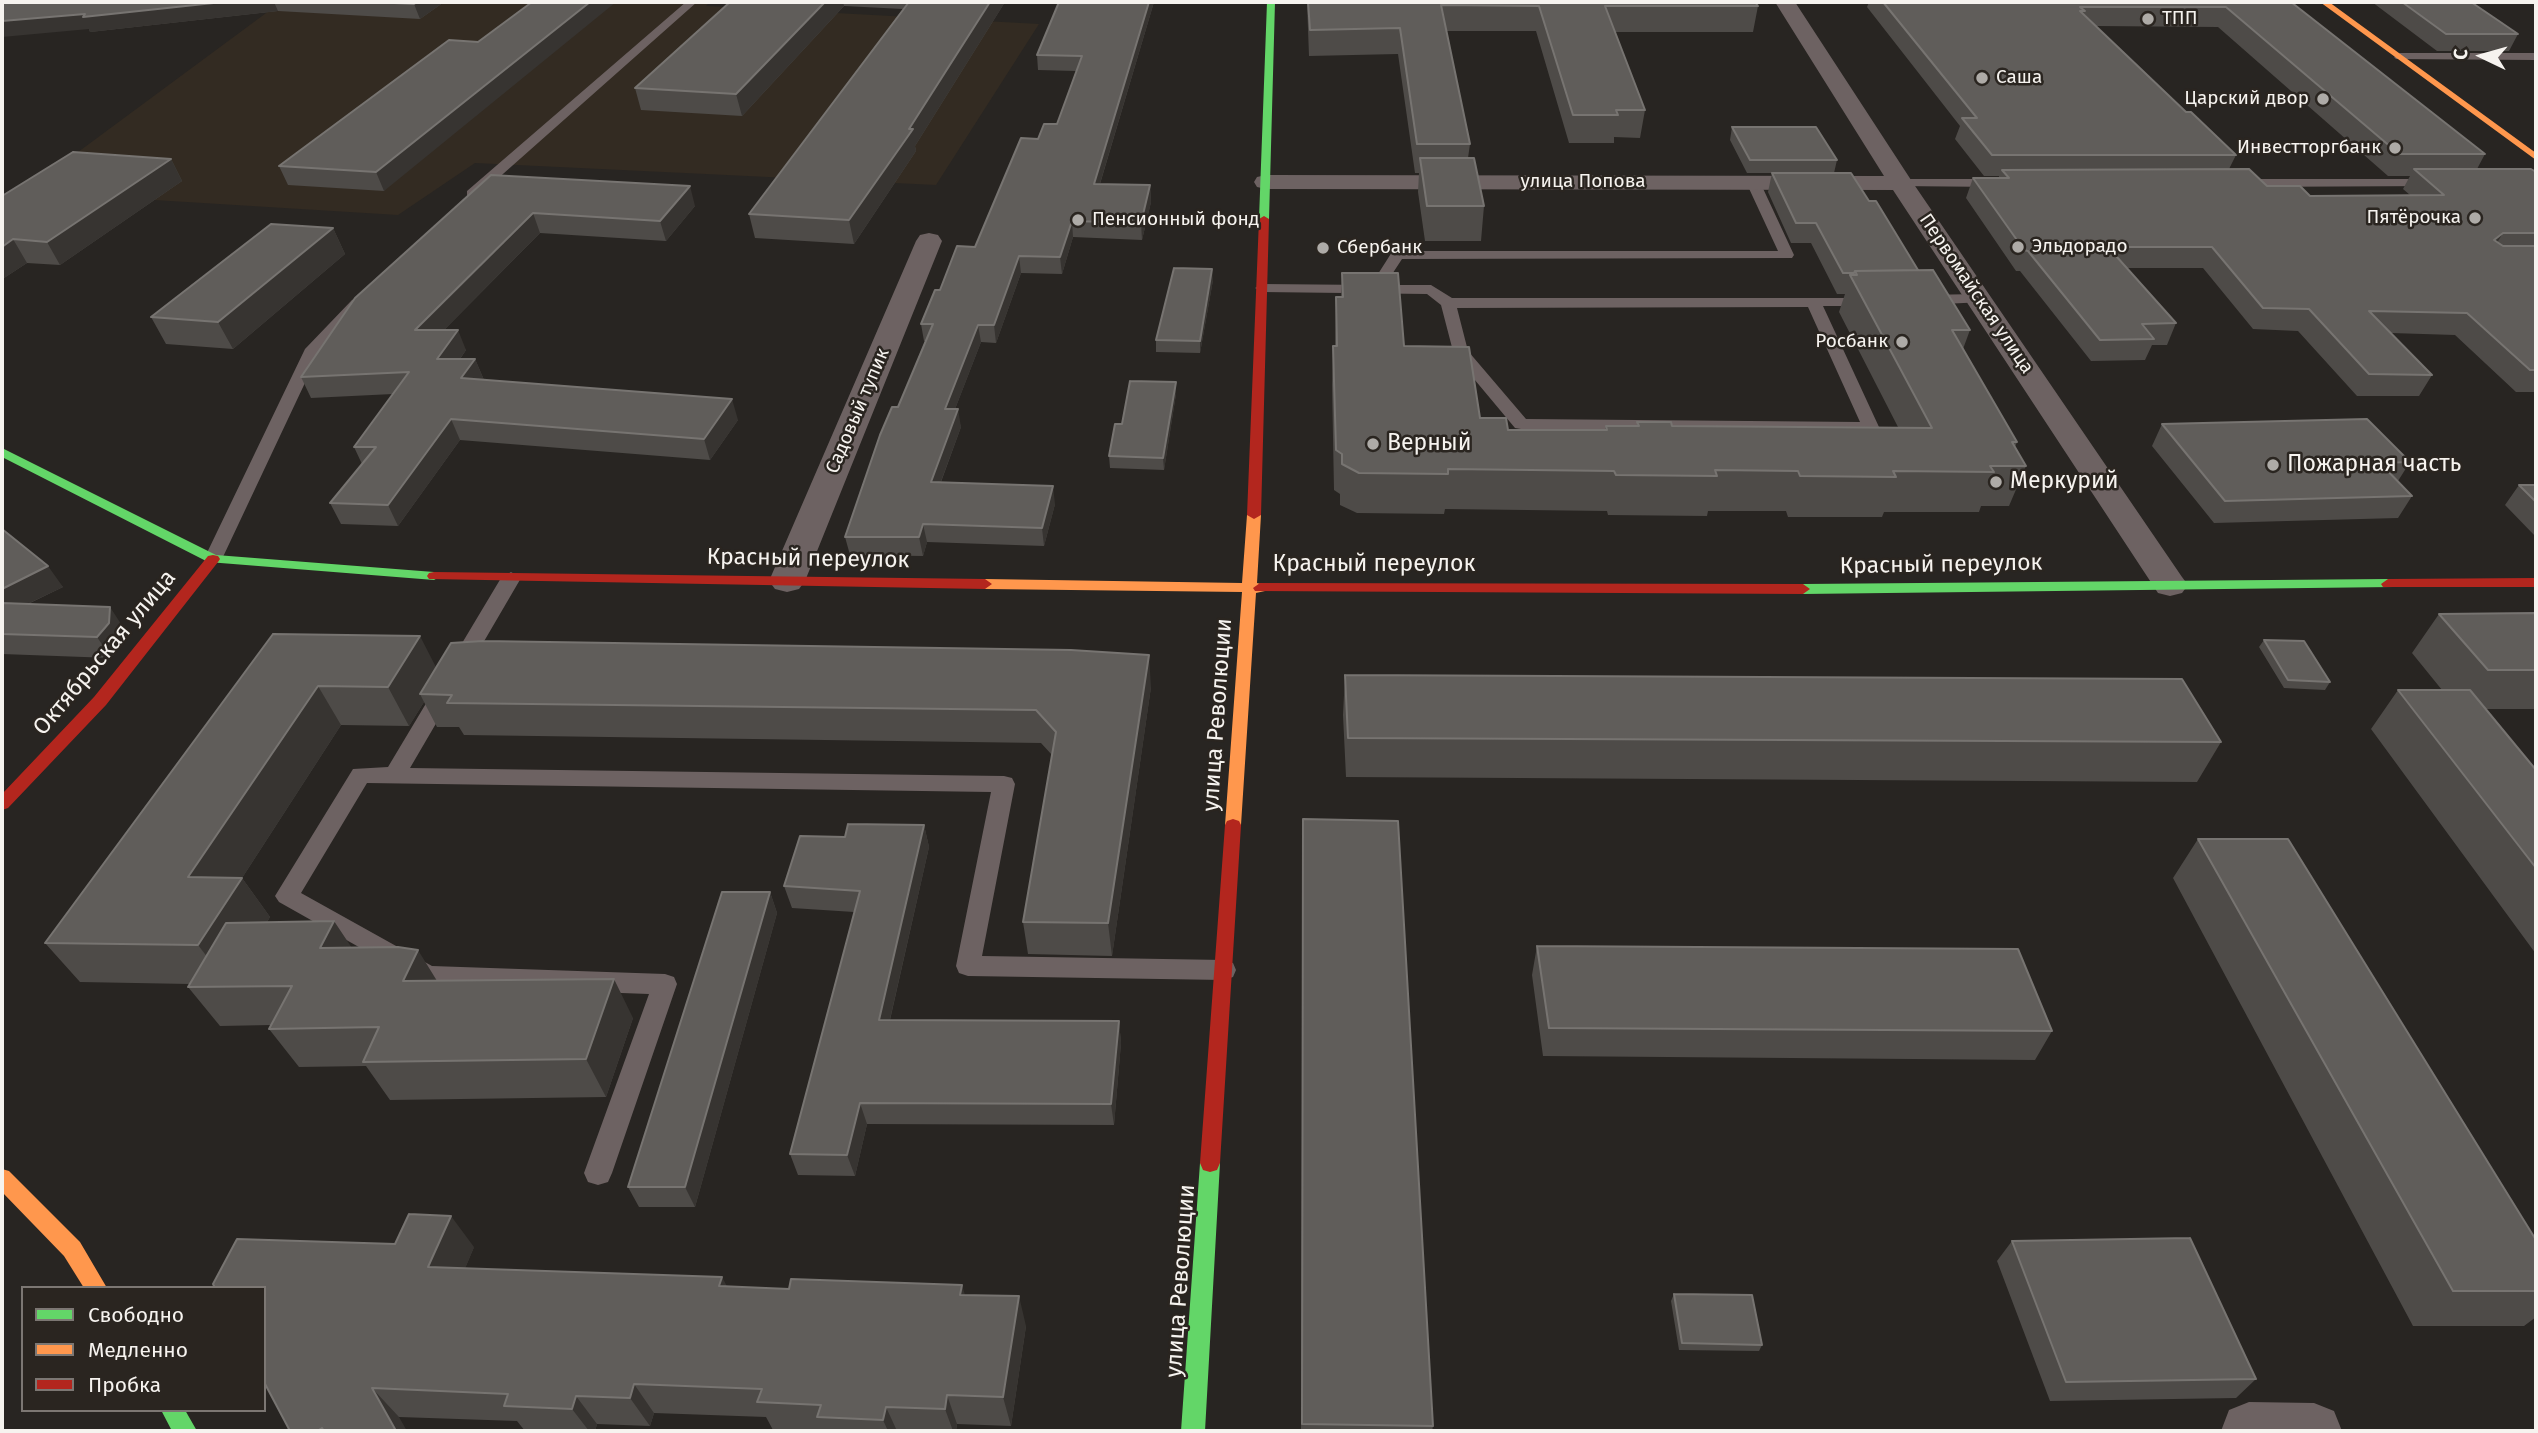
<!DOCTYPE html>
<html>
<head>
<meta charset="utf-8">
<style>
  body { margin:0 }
  #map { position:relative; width:2538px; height:1433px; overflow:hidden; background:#282522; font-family:"Fira Sans",sans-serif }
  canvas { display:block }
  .frame { position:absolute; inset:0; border:4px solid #f6f3ef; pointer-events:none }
  .legend { position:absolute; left:21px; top:1286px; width:245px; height:126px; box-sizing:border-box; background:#2a2520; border:2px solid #7c7773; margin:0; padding:9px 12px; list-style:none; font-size:21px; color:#f6f3ef }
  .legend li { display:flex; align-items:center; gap:14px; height:35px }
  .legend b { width:35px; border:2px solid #7c7773 }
  .north { position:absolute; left:2447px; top:21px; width:70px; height:70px; -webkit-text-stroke:5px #2a2520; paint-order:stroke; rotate:275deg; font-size:19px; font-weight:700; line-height:28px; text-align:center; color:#f6f3ef }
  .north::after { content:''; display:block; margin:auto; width:24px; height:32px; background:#f6f3ef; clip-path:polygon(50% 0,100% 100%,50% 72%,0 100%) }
</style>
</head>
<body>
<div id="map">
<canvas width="2538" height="1433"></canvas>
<div class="frame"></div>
<ul class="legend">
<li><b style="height:9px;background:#63d668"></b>Свободно</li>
<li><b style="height:9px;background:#ff974d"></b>Медленно</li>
<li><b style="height:9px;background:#b3261e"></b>Пробка</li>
</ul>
<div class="north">С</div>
</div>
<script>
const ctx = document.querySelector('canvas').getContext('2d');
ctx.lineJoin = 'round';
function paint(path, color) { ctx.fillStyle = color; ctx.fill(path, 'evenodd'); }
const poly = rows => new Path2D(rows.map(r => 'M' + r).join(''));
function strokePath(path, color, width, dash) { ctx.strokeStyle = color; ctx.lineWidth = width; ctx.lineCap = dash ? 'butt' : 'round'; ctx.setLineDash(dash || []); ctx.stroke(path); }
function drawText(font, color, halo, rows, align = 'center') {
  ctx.font = font + ' "Fira Sans",sans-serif'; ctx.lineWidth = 5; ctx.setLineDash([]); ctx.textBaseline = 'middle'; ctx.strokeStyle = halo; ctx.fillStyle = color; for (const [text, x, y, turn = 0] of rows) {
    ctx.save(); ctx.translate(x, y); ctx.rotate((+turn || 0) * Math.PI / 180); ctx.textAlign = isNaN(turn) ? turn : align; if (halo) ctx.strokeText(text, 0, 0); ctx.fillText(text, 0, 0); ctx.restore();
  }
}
paint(poly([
  [281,2,710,2,706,6,1039,24,936,185,475,163,398,215,24,192]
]), '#332b22');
paint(poly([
  [686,2,697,2,477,197,467,197,467,191,686,2],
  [2400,53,2535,53,2536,60,2396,59,2394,57,2400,53],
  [1748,179,1760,182,1794,255,1792,258,1402,259,1385,285,1431,285,1452,298,1875,298,1875,304,1870,306,1823,306,1879,427,1877,431,1521,429,1515,428,1454,355,1441,305,1427,294,1262,292,1255,288,1262,284,1371,285,1392,252,1397,251,1778,251,1746,182,1748,179],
  [1808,307,1860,422,1526,419,1468,351,1457,308,1808,307],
  [1901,179,1999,179,2006,183,1999,187,1896,186,1894,183,1901,179],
  [2433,179,2440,183,2438,186,2237,187,2230,183,2237,179,2433,179],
  [1979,294,1984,296,1984,302,1923,305,1915,300,1923,295,1979,294],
  [357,298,365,303,320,351,222,559,213,565,206,563,204,559,305,349,352,300,357,298],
  [511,572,521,578,410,768,1004,776,1012,778,1015,784,982,956,1224,960,1233,963,1236,970,1233,977,1224,980,968,976,959,973,956,966,991,792,367,783,301,893,432,966,665,974,674,977,677,984,612,1173,608,1182,598,1185,588,1182,584,1173,649,994,428,986,279,902,275,896,353,769,388,767,501,578,511,572]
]), '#6d6262');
paint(poly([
  [1775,2,1795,2,1913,183,2182,577,2188,585,2182,593,2170,596,2158,593,1893,190,1266,189,1257,187,1254,182,1257,177,1266,175,1884,176,1775,2],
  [929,233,938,235,942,241,805,581,799,589,787,592,775,589,769,581,916,241,920,235,929,233],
  [2249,1402,2314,1403,2334,1411,2342,1431,2221,1431,2229,1410,2249,1402]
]), '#6d6262');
paint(poly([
  [1267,2,1275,2,1269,219,1264,222,1259,219,1267,2],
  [2,448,216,555,434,572,441,576,434,580,208,562,2,457,2,448],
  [2388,579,2395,584,2393,587,1803,594,1796,589,1803,584,2388,579],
  [1210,1154,1217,1156,1220,1163,1205,1431,1181,1431,1200,1163,1203,1156,1210,1154],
  [161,1410,185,1410,197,1431,172,1431,161,1410]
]), '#63d668');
paint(poly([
  [2320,2,2329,2,2536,153,2536,160,2320,2],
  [1254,511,1261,515,1257,583,1265,585,1267,588,1265,591,1256,593,1241,825,1239,829,1233,831,1227,829,1225,825,1242,592,985,589,978,584,985,579,1242,583,1247,515,1254,511],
  [2,1169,9,1171,80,1242,107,1288,84,1288,64,1256,2,1192,2,1169]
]), '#ff974d');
paint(poly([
  [1264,216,1269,219,1261,515,1254,519,1247,515,1259,219,1264,216],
  [213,555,218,556,220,559,218,562,106,705,8,808,2,810,2,794,94,697,208,556,213,555],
  [434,572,985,579,992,584,985,589,429,579,427,576,429,573,434,572],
  [2388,579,2536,578,2536,587,2383,587,2381,584,2388,579],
  [1260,583,1803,584,1810,589,1803,594,1255,591,1253,588,1260,583],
  [1233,819,1239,821,1241,825,1220,1163,1217,1170,1210,1172,1203,1170,1200,1163,1225,825,1227,821,1233,819]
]), '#b3261e');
paint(poly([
  [2,2,444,2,420,19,278,11,90,32,89,29],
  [730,2,1005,2,915,146,916,151,854,244,755,238,749,214,903,9,844,6,742,116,641,110,635,88],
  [1059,2,1154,2,1100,184,1150,185,1151,202,1142,240,1073,237,1062,274,1021,273,996,343,981,342,955,409,961,427,941,482,1055,504,1044,546,927,542,923,556,850,555,845,537,925,341,924,341,921,324,940,290,975,247,1038,139,1057,124,1076,71,1038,70,1037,55],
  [1307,2,1755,2,1758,6,1753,32,1615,32,1645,110,1640,138,1614,137,1614,143,1569,143,1536,31,1446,31,1470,144,1468,158,1484,206,1481,241,1425,241,1418,192,1419,173,1415,173,1398,54,1309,56],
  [1869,2,2291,2,2485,154,2477,169,2536,172,2536,392,2516,392,2455,335,2391,333,2432,375,2419,396,2357,396,2298,331,2253,329,2203,268,2126,268,2176,323,2167,345,2152,345,2145,360,2091,361,2020,271,2016,271,1966,198,1973,178,1999,178,1999,176,1984,176,1955,139,1960,126,1867,7],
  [2096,26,2218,27,2388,176,2410,176,2403,189,2410,195,2310,196,2267,186,2229,169,2236,155,2186,112],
  [2372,2,2471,2,2518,34,2509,51,2437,51],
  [478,42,384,191,288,185,279,166],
  [1732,127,1837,160,1834,173,1869,201,1918,270,1970,330,1963,349,2017,442,2015,447,2026,466,2009,506,1981,506,1979,512,1884,512,1882,517,1788,517,1786,511,1708,511,1707,516,1608,515,1607,511,1445,509,1444,514,1357,513,1340,505,1340,494,1334,490,1332,385,1333,346,1335,346,1336,297,1341,297,1342,273,1404,346,1480,418,1508,430,1605,430,1606,426,1637,426,1637,422,1672,426,1898,427,1839,312,1845,294,1837,294,1811,243,1791,243,1768,192,1772,173,1747,173,1730,140],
  [171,159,182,181,60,265,27,263,4,278,2,278,2,196],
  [491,175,695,206,666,241,540,233,444,330,466,350,460,359,475,359,484,380,738,420,710,460,460,440,398,526,341,524,330,503,362,464,354,447,393,394,311,398,301,377],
  [333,228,345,254,233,349,166,344,151,317],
  [1213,280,1200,353,1156,352,1156,340],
  [1176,382,1176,394,1164,470,1110,468,1109,456,1122,424],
  [2162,424,2410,462,2398,481,2412,496,2398,518,2214,523,2152,446],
  [2519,485,2536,502,2536,537,2505,505],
  [2,529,63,587,28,604,123,627,123,643,111,658,2,654],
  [2536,613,2536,709,2486,709,2536,770,2536,954,2371,729,2398,690,2442,690,2412,653,2439,614],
  [273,634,436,668,1151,687,1112,956,1028,954,1023,922,1052,755,1041,743,464,735,459,727,437,727,424,702,409,726,341,725,242,878,270,917,267,922,351,948,437,981,633,1018,606,1097,390,1100,366,1066,299,1067,269,1029,271,1025,220,1026,188,987,190,984,80,982,45,943],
  [2264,640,2330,682,2325,690,2284,688,2259,647],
  [1345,675,2221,742,2197,782,1346,777,1343,715],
  [1303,819,1433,1426,1432,1431,1301,1431],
  [924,825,929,847,890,1020,1119,1021,1121,1043,1114,1125,867,1124,855,1176,798,1175,790,1154,854,912,792,908,784,886,845,837],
  [2198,839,2536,1291,2536,1317,2524,1326,2413,1326,2173,878],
  [770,892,777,913,695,1207,639,1207,628,1187],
  [1537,946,2052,1031,2035,1060,1543,1056,1532,975],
  [2012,1241,2256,1379,2236,1398,2050,1401,1997,1261],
  [474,1247,465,1268,727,1287,965,1295,1026,1326,1011,1426,957,1424,956,1431,794,1431,773,1430,766,1417,654,1413,650,1426,597,1424,595,1431,525,1431,517,1421,399,1417,290,1431],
  [1674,1294,1762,1345,1759,1351,1679,1350,1671,1301]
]), '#4e4b48');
paint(poly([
  [223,2,274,2,278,11,90,32,89,29,2,37,2,21],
  [417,2,444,2,420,19,414,4],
  [590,2,616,2,384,191,376,172],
  [825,2,843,2,844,6,742,116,736,94],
  [990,2,1005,2,915,146,916,151,854,244,849,220],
  [1149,2,1154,2,1095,200,1094,184],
  [171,159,182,181,60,265,47,242],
  [1150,185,1151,202,1142,240,1141,223],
  [690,186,695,206,666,241,660,221],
  [533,213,540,233,424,350,415,330],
  [1072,221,1073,237,1062,274,1060,257],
  [333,228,345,254,233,349,218,322],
  [2503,233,2491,253,2494,240],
  [13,239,27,263,4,278,2,275,2,247],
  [1019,256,1021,273,996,343,994,325],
  [1212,269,1213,280,1200,353,1200,341],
  [978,325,981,342,948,427,945,409],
  [458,330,466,350,446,379,437,359],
  [475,359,484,380,461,378],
  [1176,382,1176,394,1164,470,1163,458],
  [732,399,738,420,710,460,704,439],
  [958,409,961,427,934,500,931,482],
  [451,419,460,440,398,526,388,505],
  [1053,486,1055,504,1044,546,1042,528],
  [923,524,927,542,923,556,919,537],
  [48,566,63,587,2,616,2,589],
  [110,607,123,627,123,643,111,658,97,637],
  [420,636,440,675,420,694,424,702,409,726,388,687],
  [1149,655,1151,687,1112,956,1108,923],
  [318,686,341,725,242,878,270,917,228,984,198,945,188,877],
  [924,825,929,847,885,1041,879,1020],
  [770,892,777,913,695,1207,685,1187],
  [334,921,360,960,320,948],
  [418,950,442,989,403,981],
  [614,979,633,1018,606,1097,586,1059],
  [1119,1021,1121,1043,1114,1125,1111,1104],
  [860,1103,867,1124,855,1176,847,1155],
  [451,1216,474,1247,453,1298,428,1267],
  [722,1277,738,1307,719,1286],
  [962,1285,971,1315,960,1295],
  [1019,1296,1026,1326,1011,1426,1003,1397],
  [634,1384,654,1413,650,1426,630,1398],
  [372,1388,399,1417,407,1431,392,1431],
  [947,1395,957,1424,956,1431,953,1431,945,1409],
  [576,1396,597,1424,595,1431,589,1431,572,1409],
  [886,1407,897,1431,888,1431,883,1420]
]), '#373431');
const building = poly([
  [2,2,223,2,83,17,85,14,2,21,2,2],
  [374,2,417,2,414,4,374,2],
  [532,2,590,2,376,172,279,166,449,40,478,42,532,2],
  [730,2,825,2,736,94,635,88,730,2],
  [909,2,990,2,909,129,913,129,849,220,749,214,909,2],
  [1059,2,1149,2,1094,184,1150,185,1141,223,1072,221,1060,257,1019,256,994,325,978,325,945,409,958,409,931,482,1053,486,1042,528,923,524,919,537,845,537,880,435,892,407,898,407,933,324,921,324,935,290,940,290,957,246,975,247,1021,138,1038,139,1044,124,1057,124,1082,56,1037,55,1059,2],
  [1308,2,1755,2,1758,6,1605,6,1645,110,1616,110,1618,115,1573,115,1539,6,1441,5,1470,144,1417,144,1400,28,1310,30,1308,2],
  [1883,2,2291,2,2485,154,2399,154,2226,7,2080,7,2085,11,2080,11,2186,112,2191,112,2236,155,1992,155,1962,118,1977,118,1883,2],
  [2402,2,2471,2,2518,34,2446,34,2402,2],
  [1732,127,1816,127,1837,160,1750,160,1732,127],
  [73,152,171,159,47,242,13,239,2,247,2,196,73,152],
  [1420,158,1474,158,1484,206,1427,206,1420,158],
  [2249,169,2267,186,2300,186,2310,196,2444,195,2414,169,2531,169,2536,172,2536,233,2503,233,2494,240,2503,246,2536,246,2536,370,2530,370,2467,313,2369,311,2432,375,2369,374,2309,309,2263,308,2212,247,2108,247,2176,323,2142,324,2154,339,2100,340,2028,251,2024,250,1973,178,2009,178,2002,170,2249,169],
  [1772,173,1851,173,1869,201,1876,201,1918,270,1855,271,1854,273,1843,273,1816,223,1796,223,1772,173],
  [491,175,690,186,660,221,533,213,415,330,458,330,437,359,475,359,461,378,732,399,704,439,451,419,388,505,330,503,376,447,354,447,409,372,301,377,355,298,491,175],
  [271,224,333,228,218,322,151,317,271,224],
  [1174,268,1212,269,1200,341,1156,340,1174,268],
  [1933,270,1970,330,1952,330,2017,442,2012,442,2026,466,1990,466,1994,472,1893,471,1896,477,1800,476,1798,471,1715,470,1717,476,1616,475,1614,471,1448,469,1448,474,1359,473,1342,464,1342,454,1336,450,1333,346,1337,346,1336,297,1343,297,1342,273,1398,273,1404,346,1469,347,1480,418,1506,418,1508,430,1607,430,1606,426,1639,426,1637,422,1671,422,1672,426,1932,428,1850,275,1857,275,1855,271,1933,270],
  [1130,381,1176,382,1163,458,1109,456,1115,424,1122,424,1130,381],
  [2367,419,2410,462,2380,463,2412,496,2225,501,2162,424,2367,419],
  [2519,485,2536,485,2536,502,2519,485],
  [2,529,48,566,2,589,2,529],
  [2,603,110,607,109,623,97,637,2,634,2,603],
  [2536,613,2536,670,2488,670,2439,614,2536,613],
  [273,634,420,636,388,687,318,686,188,877,242,878,198,945,45,943,273,634],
  [2264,640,2304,641,2330,682,2288,680,2264,640],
  [483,641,1071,650,1149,655,1108,923,1023,922,1056,732,1036,710,447,703,452,695,420,694,451,643,483,641],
  [1345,675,2182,679,2221,742,1348,738,1345,675],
  [2398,690,2470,690,2536,770,2536,868,2398,690],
  [1303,819,1398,821,1433,1426,1302,1424,1303,819],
  [848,824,924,825,879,1020,1119,1021,1111,1104,860,1103,847,1155,790,1154,860,891,784,886,800,836,845,837,848,824],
  [2198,839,2288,839,2536,1240,2536,1291,2453,1291,2198,839],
  [722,892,770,892,685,1187,628,1187,722,892],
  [334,921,320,948,398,947,418,950,403,981,614,979,586,1059,363,1062,379,1027,269,1029,292,986,188,987,226,923,334,921],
  [1537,946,2018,949,2052,1031,1549,1028,1537,946],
  [409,1214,451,1216,428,1267,722,1277,719,1286,789,1289,791,1279,962,1285,960,1295,1019,1296,1003,1397,947,1395,945,1409,886,1407,883,1420,817,1417,821,1405,757,1402,762,1389,634,1384,630,1398,576,1396,572,1409,504,1406,508,1394,372,1388,395,1429,392,1431,324,1431,322,1428,317,1431,290,1431,264,1382,264,1288,215,1288,213,1284,237,1239,395,1244,409,1214],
  [2190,1238,2256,1379,2066,1382,2012,1241,2190,1238],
  [1674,1294,1752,1295,1762,1345,1682,1343,1674,1294]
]);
paint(building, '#605d5a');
strokePath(building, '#777471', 2);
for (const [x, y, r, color] of [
  [2148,19,7,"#aeaba7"],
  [1982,78,7,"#aeaba7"],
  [2323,99,7,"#aeaba7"],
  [2395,148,7,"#aeaba7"],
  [2475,218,7,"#aeaba7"],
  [1078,220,7,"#aeaba7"],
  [2018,247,7,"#aeaba7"],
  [1323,248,7,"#aeaba7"],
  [1902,342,7,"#aeaba7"],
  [1373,444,7,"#aeaba7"],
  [2273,465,7,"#aeaba7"],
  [1996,482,7,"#aeaba7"]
]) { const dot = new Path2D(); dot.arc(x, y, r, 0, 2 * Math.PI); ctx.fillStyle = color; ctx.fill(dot); strokePath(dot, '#2a2520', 2.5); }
drawText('19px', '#f6f3ef', '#2a2520', [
  ["ТПП",2162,19],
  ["Саша",1996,78],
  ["Царский двор",2309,99,"right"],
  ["Инвестторгбанк",2381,148,"right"],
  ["Пятёрочка",2461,218,"right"],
  ["Пенсионный фонд",1092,220],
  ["Эльдорадо",2032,247],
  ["Сбербанк",1337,248],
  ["Росбанк",1888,342,"right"]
], 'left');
drawText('19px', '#f6f3ef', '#2a2520', [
  ["улица Попова",1583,182],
  ["Первомайская улица",1976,294,56],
  ["Садовый тупик",858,411,-67]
]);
drawText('23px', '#f6f3ef', '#2a2520', [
  ["Верный",1387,444],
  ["Пожарная часть",2287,465],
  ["Меркурий",2010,482]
], 'left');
drawText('23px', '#f6f3ef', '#2a2520', [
  ["Красный переулок",808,559,1],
  ["Красный переулок",1374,565],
  ["Красный переулок",1941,565,-1],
  ["Октябрьская улица",105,653,-50],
  ["улица Революции",1218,715,-86],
  ["улица Революции",1181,1281,-86]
]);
</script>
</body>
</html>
